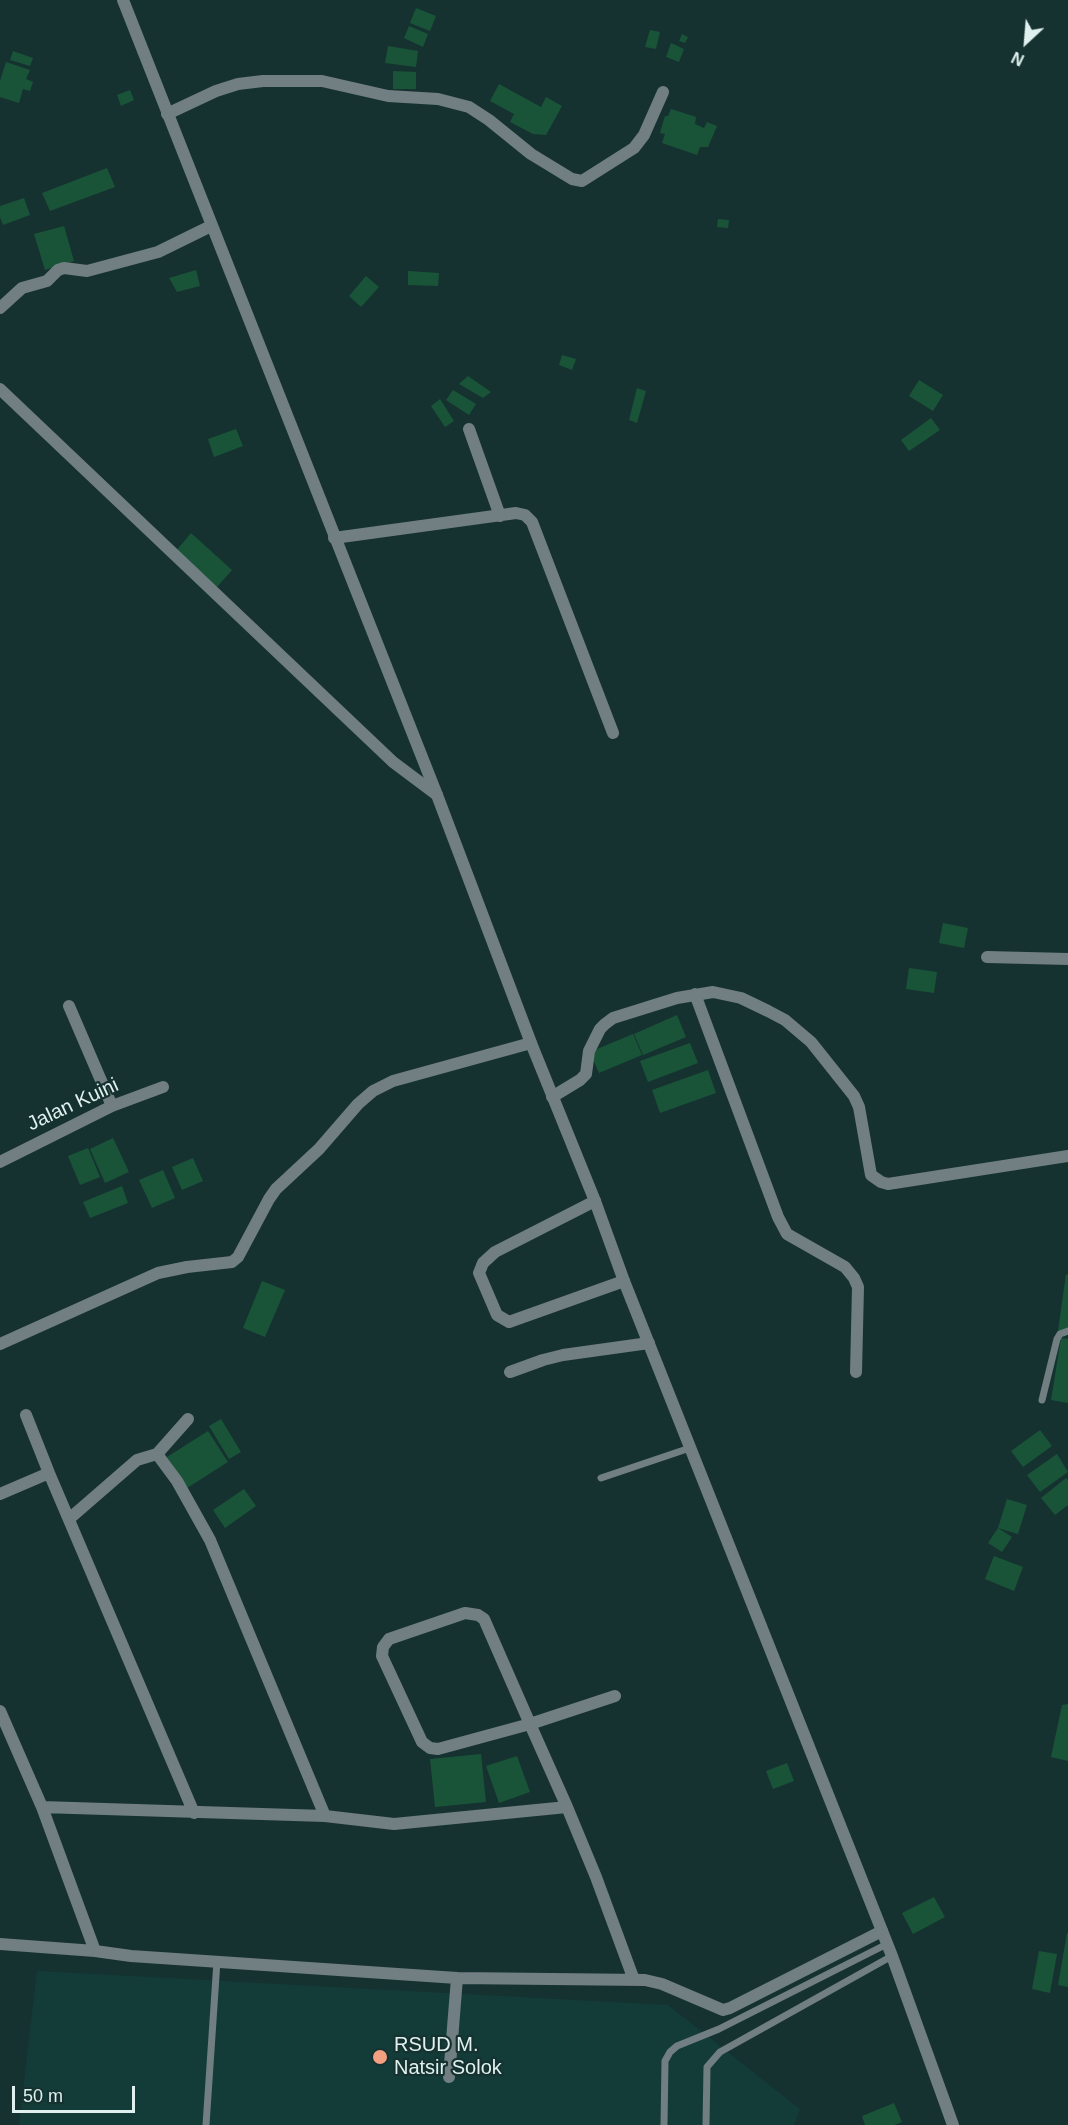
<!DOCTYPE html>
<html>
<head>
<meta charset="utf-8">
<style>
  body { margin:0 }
  #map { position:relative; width:1068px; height:2125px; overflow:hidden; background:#153230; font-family:Helvetica,sans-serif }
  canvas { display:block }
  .north { position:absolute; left:996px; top:12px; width:60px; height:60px; -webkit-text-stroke:4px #153230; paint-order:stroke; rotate:206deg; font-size:16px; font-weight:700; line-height:24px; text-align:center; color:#dff0ee }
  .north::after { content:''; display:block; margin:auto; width:21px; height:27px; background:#dff0ee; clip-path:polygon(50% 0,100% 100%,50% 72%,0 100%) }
  .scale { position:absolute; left:12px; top:2086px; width:123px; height:27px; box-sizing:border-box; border:3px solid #dff0ee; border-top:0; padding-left:8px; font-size:18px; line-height:21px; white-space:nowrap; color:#dff0ee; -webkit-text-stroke:4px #153230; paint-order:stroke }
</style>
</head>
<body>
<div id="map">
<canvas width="1068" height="2125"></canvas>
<div class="north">N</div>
<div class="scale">50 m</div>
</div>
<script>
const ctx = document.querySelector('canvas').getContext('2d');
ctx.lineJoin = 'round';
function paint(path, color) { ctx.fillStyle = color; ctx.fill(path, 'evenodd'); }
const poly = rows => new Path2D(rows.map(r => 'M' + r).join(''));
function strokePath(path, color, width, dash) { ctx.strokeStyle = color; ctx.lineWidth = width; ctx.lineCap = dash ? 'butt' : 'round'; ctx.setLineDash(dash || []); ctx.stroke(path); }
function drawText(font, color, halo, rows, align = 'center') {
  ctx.font = font + ' Helvetica,sans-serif'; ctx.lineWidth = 4.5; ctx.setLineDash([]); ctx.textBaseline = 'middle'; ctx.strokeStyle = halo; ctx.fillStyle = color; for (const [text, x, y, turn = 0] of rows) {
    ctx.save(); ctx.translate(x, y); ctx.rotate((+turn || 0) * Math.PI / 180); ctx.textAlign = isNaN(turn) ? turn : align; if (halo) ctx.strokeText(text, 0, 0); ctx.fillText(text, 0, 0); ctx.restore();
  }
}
paint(poly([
  [37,1971,668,2005,800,2109,794,2125,19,2125]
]), '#133c39');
paint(poly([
  [416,8,436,16,430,31,410,23],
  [409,26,428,34,423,47,404,38],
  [650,30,660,32,656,49,645,47],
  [682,34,688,37,685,43,679,41],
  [671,43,684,49,679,62,666,57],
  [388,46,418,51,416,67,385,63],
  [13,51,33,58,30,66,10,60],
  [6,62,30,70,26,79,33,82,30,91,23,89,19,103,0,97,0,81],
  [393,71,416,72,416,89,393,89],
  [499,84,541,107,546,97,562,106,546,135,533,134,510,122,514,114,490,101],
  [130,90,134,100,121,106,117,95],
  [671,109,696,117,695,124,704,128,707,122,717,126,708,147,700,147,697,155,662,143,665,134,660,133,665,116,668,116],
  [107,168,115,187,50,211,42,193],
  [24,198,30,215,3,225,0,217,0,206],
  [718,219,729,220,728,228,717,227],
  [64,226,74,261,45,270,34,234],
  [196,270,200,286,177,292,169,278],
  [408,271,439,273,438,286,408,285],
  [366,276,379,287,361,307,349,296],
  [562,355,576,359,572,370,559,365],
  [468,376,491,392,483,398,459,384],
  [919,380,943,395,933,411,909,396],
  [637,388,646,391,637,423,629,420],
  [453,390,476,404,469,415,446,400],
  [440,399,454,421,445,427,431,406],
  [931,418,940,430,909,451,901,440],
  [236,429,243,446,214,457,208,439],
  [191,533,232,570,217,587,176,551],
  [943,923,968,928,964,948,939,943],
  [909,968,937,972,934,993,906,989],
  [677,1015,686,1037,643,1055,634,1034],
  [633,1034,642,1055,599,1073,590,1052],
  [690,1043,698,1063,648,1082,640,1061],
  [708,1070,716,1093,660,1113,652,1090],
  [113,1138,129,1172,105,1183,90,1149],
  [88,1148,100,1177,80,1185,68,1156],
  [193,1158,203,1181,182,1190,172,1167],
  [163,1170,175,1198,152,1208,139,1180],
  [122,1186,128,1203,90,1218,83,1202],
  [1066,1274,1068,1275,1068,1332,1058,1331],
  [262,1281,285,1290,265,1337,243,1328],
  [1061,1338,1068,1339,1068,1403,1051,1400],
  [221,1419,241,1452,229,1459,209,1426],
  [1040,1430,1052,1446,1023,1467,1011,1451],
  [208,1431,228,1462,187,1488,167,1457],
  [1057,1454,1068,1472,1040,1492,1027,1475],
  [1066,1478,1068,1480,1068,1505,1055,1515,1041,1498],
  [244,1489,256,1506,225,1528,213,1510],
  [1007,1499,1027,1505,1018,1534,998,1528],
  [998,1528,1012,1537,1002,1552,988,1543],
  [994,1556,1023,1567,1014,1591,985,1579],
  [1068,1704,1068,1761,1051,1757,1062,1705],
  [481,1754,486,1802,435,1807,430,1759],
  [517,1756,530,1792,499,1803,486,1766],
  [787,1763,794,1781,773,1789,766,1771],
  [934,1897,945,1917,913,1934,902,1913],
  [1067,1933,1068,1933,1068,1987,1058,1985],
  [1039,1951,1057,1954,1050,1993,1032,1989],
  [894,2103,902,2122,894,2125,865,2125,862,2116]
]), '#1a5438');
strokePath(poly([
  [1042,1400,1057,1339,1060,1334,1068,1331],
  [601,1478,690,1448],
  [206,2125,217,1961],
  [664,2125,665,2061,670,2052,677,2046,719,2029,887,1944],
  [706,2125,707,2067,720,2052,892,1956]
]), '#717e82', 7);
strokePath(poly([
  [167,114,216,91,238,84,263,81,322,81,388,96,438,99,469,107,489,120,531,154,572,179,582,181,634,148,644,135,663,92],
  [0,308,22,288,47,281,58,270,64,268,87,271,158,252,211,226],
  [0,389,393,762,437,795],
  [469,429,500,516],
  [334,538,516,513,525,515,532,522,613,733],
  [987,957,1068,959],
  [695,994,778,1217,787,1234,845,1267,854,1278,858,1287,856,1372],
  [69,1006,112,1106],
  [552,1097,580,1080,586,1074,589,1051,600,1029,605,1024,613,1018,677,998,713,992,741,998,768,1011,785,1020,811,1042,854,1096,859,1107,871,1175,881,1182,888,1184,1068,1156],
  [0,1162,112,1106,163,1087],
  [595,1201,495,1252,483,1263,479,1273,497,1315,509,1322,624,1281],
  [0,1344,158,1273,187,1267,232,1262,238,1257,269,1199,276,1189,319,1149,358,1104,373,1091,393,1081,531,1043],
  [510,1372,543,1360,563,1355,649,1343],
  [26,1415,49,1473,194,1813],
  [157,1454,177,1481,210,1540,325,1816],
  [0,1494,49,1473],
  [69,1519,137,1460,157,1454,188,1419],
  [615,1696,530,1724,438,1749,430,1748,422,1742,382,1656,383,1647,389,1639,465,1613,478,1615,484,1619,530,1724,567,1807,596,1877,634,1980],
  [0,1711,42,1807,95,1951],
  [42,1807,325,1816,394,1824,567,1807],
  [0,1944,95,1951,131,1956,457,1978,645,1980,662,1984,723,2010,730,2008,882,1931],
  [449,2077,457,1978]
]), '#717e82', 12);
strokePath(poly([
  [123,0,437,795,531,1043,595,1201,624,1281,892,1956,953,2125]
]), '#717e82', 12);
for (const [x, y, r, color] of [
  [380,2057,8,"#f3a081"]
]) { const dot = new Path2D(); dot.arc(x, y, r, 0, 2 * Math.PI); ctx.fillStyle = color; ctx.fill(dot); strokePath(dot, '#153230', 2); }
drawText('20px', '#dff0ee', '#153230', [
  ["Jalan Kuini",73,1105,-25]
]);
drawText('20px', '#dff0ee', '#153230', [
  ["RSUD M.",394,2045],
  ["Natsir Solok",394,2068]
], 'left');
</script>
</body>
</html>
